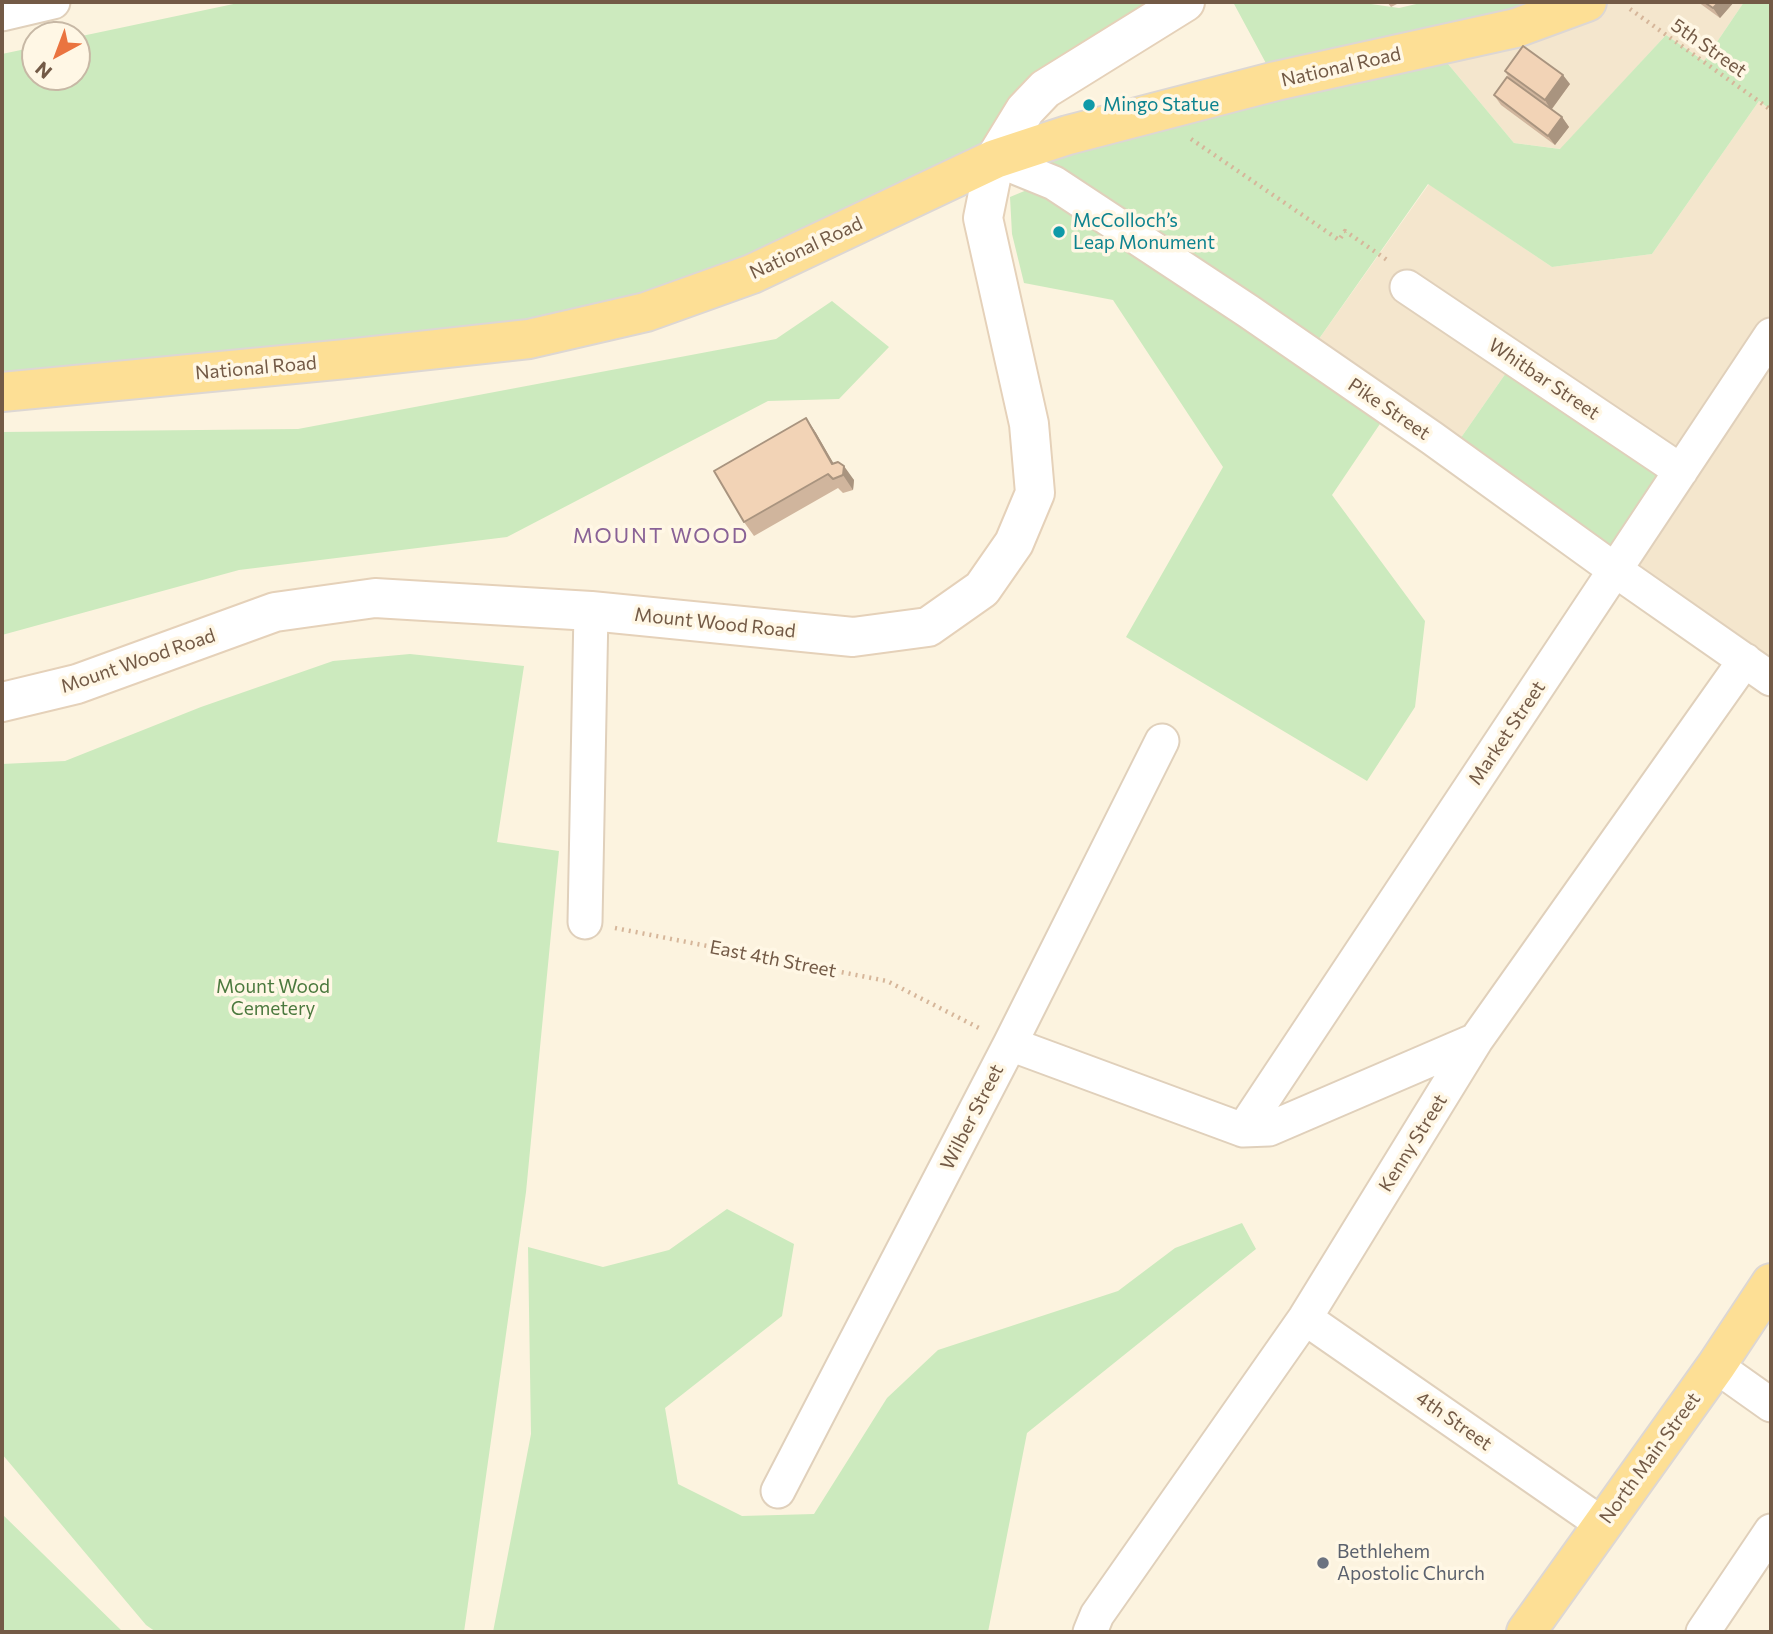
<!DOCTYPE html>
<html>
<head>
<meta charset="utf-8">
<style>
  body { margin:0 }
  #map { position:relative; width:1773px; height:1634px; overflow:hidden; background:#fcf3df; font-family:Commissioner,sans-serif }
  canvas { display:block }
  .frame { position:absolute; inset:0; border:4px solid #735a46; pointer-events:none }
  .north { position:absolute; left:21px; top:21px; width:70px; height:70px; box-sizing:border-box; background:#fff7e5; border:2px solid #c7b8a5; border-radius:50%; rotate:221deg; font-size:19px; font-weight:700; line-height:28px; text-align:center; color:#735a46 }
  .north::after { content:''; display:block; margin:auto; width:24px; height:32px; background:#ea7440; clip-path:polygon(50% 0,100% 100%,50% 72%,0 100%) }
</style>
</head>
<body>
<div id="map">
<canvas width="1773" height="1634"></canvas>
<div class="frame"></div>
<div class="north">N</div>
</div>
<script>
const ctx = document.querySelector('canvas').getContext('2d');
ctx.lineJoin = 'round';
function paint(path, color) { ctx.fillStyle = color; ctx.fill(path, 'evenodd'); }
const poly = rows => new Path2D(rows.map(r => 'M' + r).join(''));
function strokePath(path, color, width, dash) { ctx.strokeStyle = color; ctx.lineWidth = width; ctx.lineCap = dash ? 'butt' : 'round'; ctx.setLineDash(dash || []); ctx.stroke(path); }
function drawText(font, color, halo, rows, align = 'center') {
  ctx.font = font + ' Commissioner,sans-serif'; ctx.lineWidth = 7; ctx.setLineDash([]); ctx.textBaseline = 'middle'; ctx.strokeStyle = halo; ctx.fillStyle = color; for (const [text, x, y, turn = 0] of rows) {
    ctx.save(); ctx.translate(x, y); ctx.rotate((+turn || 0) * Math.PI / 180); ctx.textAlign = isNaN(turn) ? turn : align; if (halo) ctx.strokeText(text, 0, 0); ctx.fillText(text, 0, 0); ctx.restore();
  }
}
paint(poly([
  [1587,2,1744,2,1704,61,1666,35,1561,149,1514,143,1433,46],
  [1759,101,1771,110,1771,679,1615,570,1515,360,1451,452,1309,353,1429,184,1552,267,1652,254]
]), '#f4e6cd');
paint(poly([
  [243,2,1185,2,1045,89,996,158,1275,80,1233,2,1357,2,1399,8,1425,2,1587,2,1433,46,1514,143,1560,149,1666,35,1704,61,1744,2,1771,2,1771,110,1759,101,1652,254,1552,267,1428,184,1309,353,1390,409,1332,495,1425,621,1415,707,1367,781,1126,637,1223,467,1113,300,1024,283,1012,234,1010,197,1034,187,995,159,646,312,2,392,2,54,35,47,35,77,77,77,77,37],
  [832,301,889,347,839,399,768,401,507,537,239,570,2,635,2,432,298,429,776,339],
  [1515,360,1681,471,1615,570,1451,452],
  [410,654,524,666,497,842,559,851,526,1192,464,1632,156,1632,146,1625,2,1454,2,764,65,761,201,707,333,661],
  [727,1209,794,1244,782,1316,665,1408,678,1484,742,1516,814,1514,887,1398,938,1350,1118,1291,1175,1248,1242,1223,1256,1249,1027,1433,988,1632,493,1632,531,1434,528,1247,603,1267,669,1250],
  [2,1514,123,1632,2,1632]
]), '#cceabe');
const street = poly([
  [2,14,53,2],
  [995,159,1054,183,1248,311,1432,438,1615,570,1771,679],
  [1407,287,1681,471],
  [585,922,591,611],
  [1010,1044,1243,1130,1269,1129,1476,1040],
  [1243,1130,1771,335],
  [1305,1318,1602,1524],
  [1716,1366,1771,1405],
  [778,1491,1010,1044,1162,741],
  [1090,1632,1097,1615,1305,1318,1476,1040,1745,660],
  [1703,1632,1771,1531]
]);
const secondary = poly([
  [2,702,77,684,275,612,375,598,591,611,853,637,928,627,982,589,1014,543,1035,493,1029,424,983,218,995,159,1025,110,1045,89,1185,2]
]);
const primary = poly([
  [2,392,346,359,529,339,646,312,752,274,995,159,1068,135,1276,81,1516,28,1587,2],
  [1526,1632,1716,1366,1771,1283]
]);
strokePath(street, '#e0d0bb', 37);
strokePath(secondary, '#e5d1b9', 42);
strokePath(primary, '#ddd7d3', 42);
strokePath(poly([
  [1630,9,1771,110],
  [1191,139,1339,240,1345,231,1390,262],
  [615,928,887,981,981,1029]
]), '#d6b69a', 4.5, [2, 5]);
strokePath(street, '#fff', 33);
strokePath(secondary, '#fff', 38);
strokePath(primary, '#fddf95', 38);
paint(poly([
  [1387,2,1401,2,1391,7],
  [1698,2,1734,2,1720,18],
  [1505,71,1570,84,1552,109,1562,117,1569,127,1555,145,1501,105,1494,95,1509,78],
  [806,418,816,433,833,463,854,480,853,490,843,493,838,488,754,536,744,522]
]), '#d0b59d');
paint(poly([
  [1719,2,1734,2,1720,18,1713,8],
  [1563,75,1570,84,1551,110,1545,100],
  [1562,117,1569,127,1555,145,1548,136],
  [806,418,816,433,842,478,832,464],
  [844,466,854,480,853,490,843,475]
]), '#a9947f');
const building = poly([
  [1704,2,1719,2,1713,8,1704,2],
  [1523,46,1563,75,1545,100,1505,71,1523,46],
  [1507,77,1562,117,1548,136,1494,95,1507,77],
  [806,418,832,464,838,462,844,466,843,475,833,479,828,474,744,522,714,471,806,418]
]);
paint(building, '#f2d3b6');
strokePath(building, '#a9947f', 2);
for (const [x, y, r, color] of [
  [1089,105,7,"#0f9aa8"],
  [1059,232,7,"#0f9aa8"],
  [1323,1563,7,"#6b7280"]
]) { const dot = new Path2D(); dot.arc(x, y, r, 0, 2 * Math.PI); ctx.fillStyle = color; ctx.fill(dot); strokePath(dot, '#fff7e5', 2.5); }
drawText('19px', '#735a46', '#fff7e5', [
  ["5th Street",1709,48,35],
  ["National Road",1341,67,-13],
  ["National Road",806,248,-25],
  ["National Road",256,368,-5],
  ["Whitbar Street",1544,379,34],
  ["Pike Street",1389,409,34],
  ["Mount Wood Road",715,623,6],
  ["Mount Wood Road",138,661,-19],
  ["Market Street",1507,733,-56],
  ["East 4th Street",773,959,11],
  ["Wilber Street",972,1117,-63],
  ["Kenny Street",1413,1143,-58],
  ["4th Street",1454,1421,35],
  ["North Main Street",1650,1458,-54]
]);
drawText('19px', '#0d838f', '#fff7e5', [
  ["Mingo Statue",1103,105],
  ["McColloch’s",1073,221],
  ["Leap Monument",1073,243]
], 'left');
drawText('19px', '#4b793e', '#fff7e5', [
  ["Mount Wood",273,987],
  ["Cemetery",273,1009]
]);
drawText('19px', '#5b616d', '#fff7e5', [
  ["Bethlehem",1337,1552],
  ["Apostolic Church",1337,1574]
], 'left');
ctx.letterSpacing = '2px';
drawText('21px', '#896296', '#fff7e5', [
  ["MOUNT WOOD",661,536]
]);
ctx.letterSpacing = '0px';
</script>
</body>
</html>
